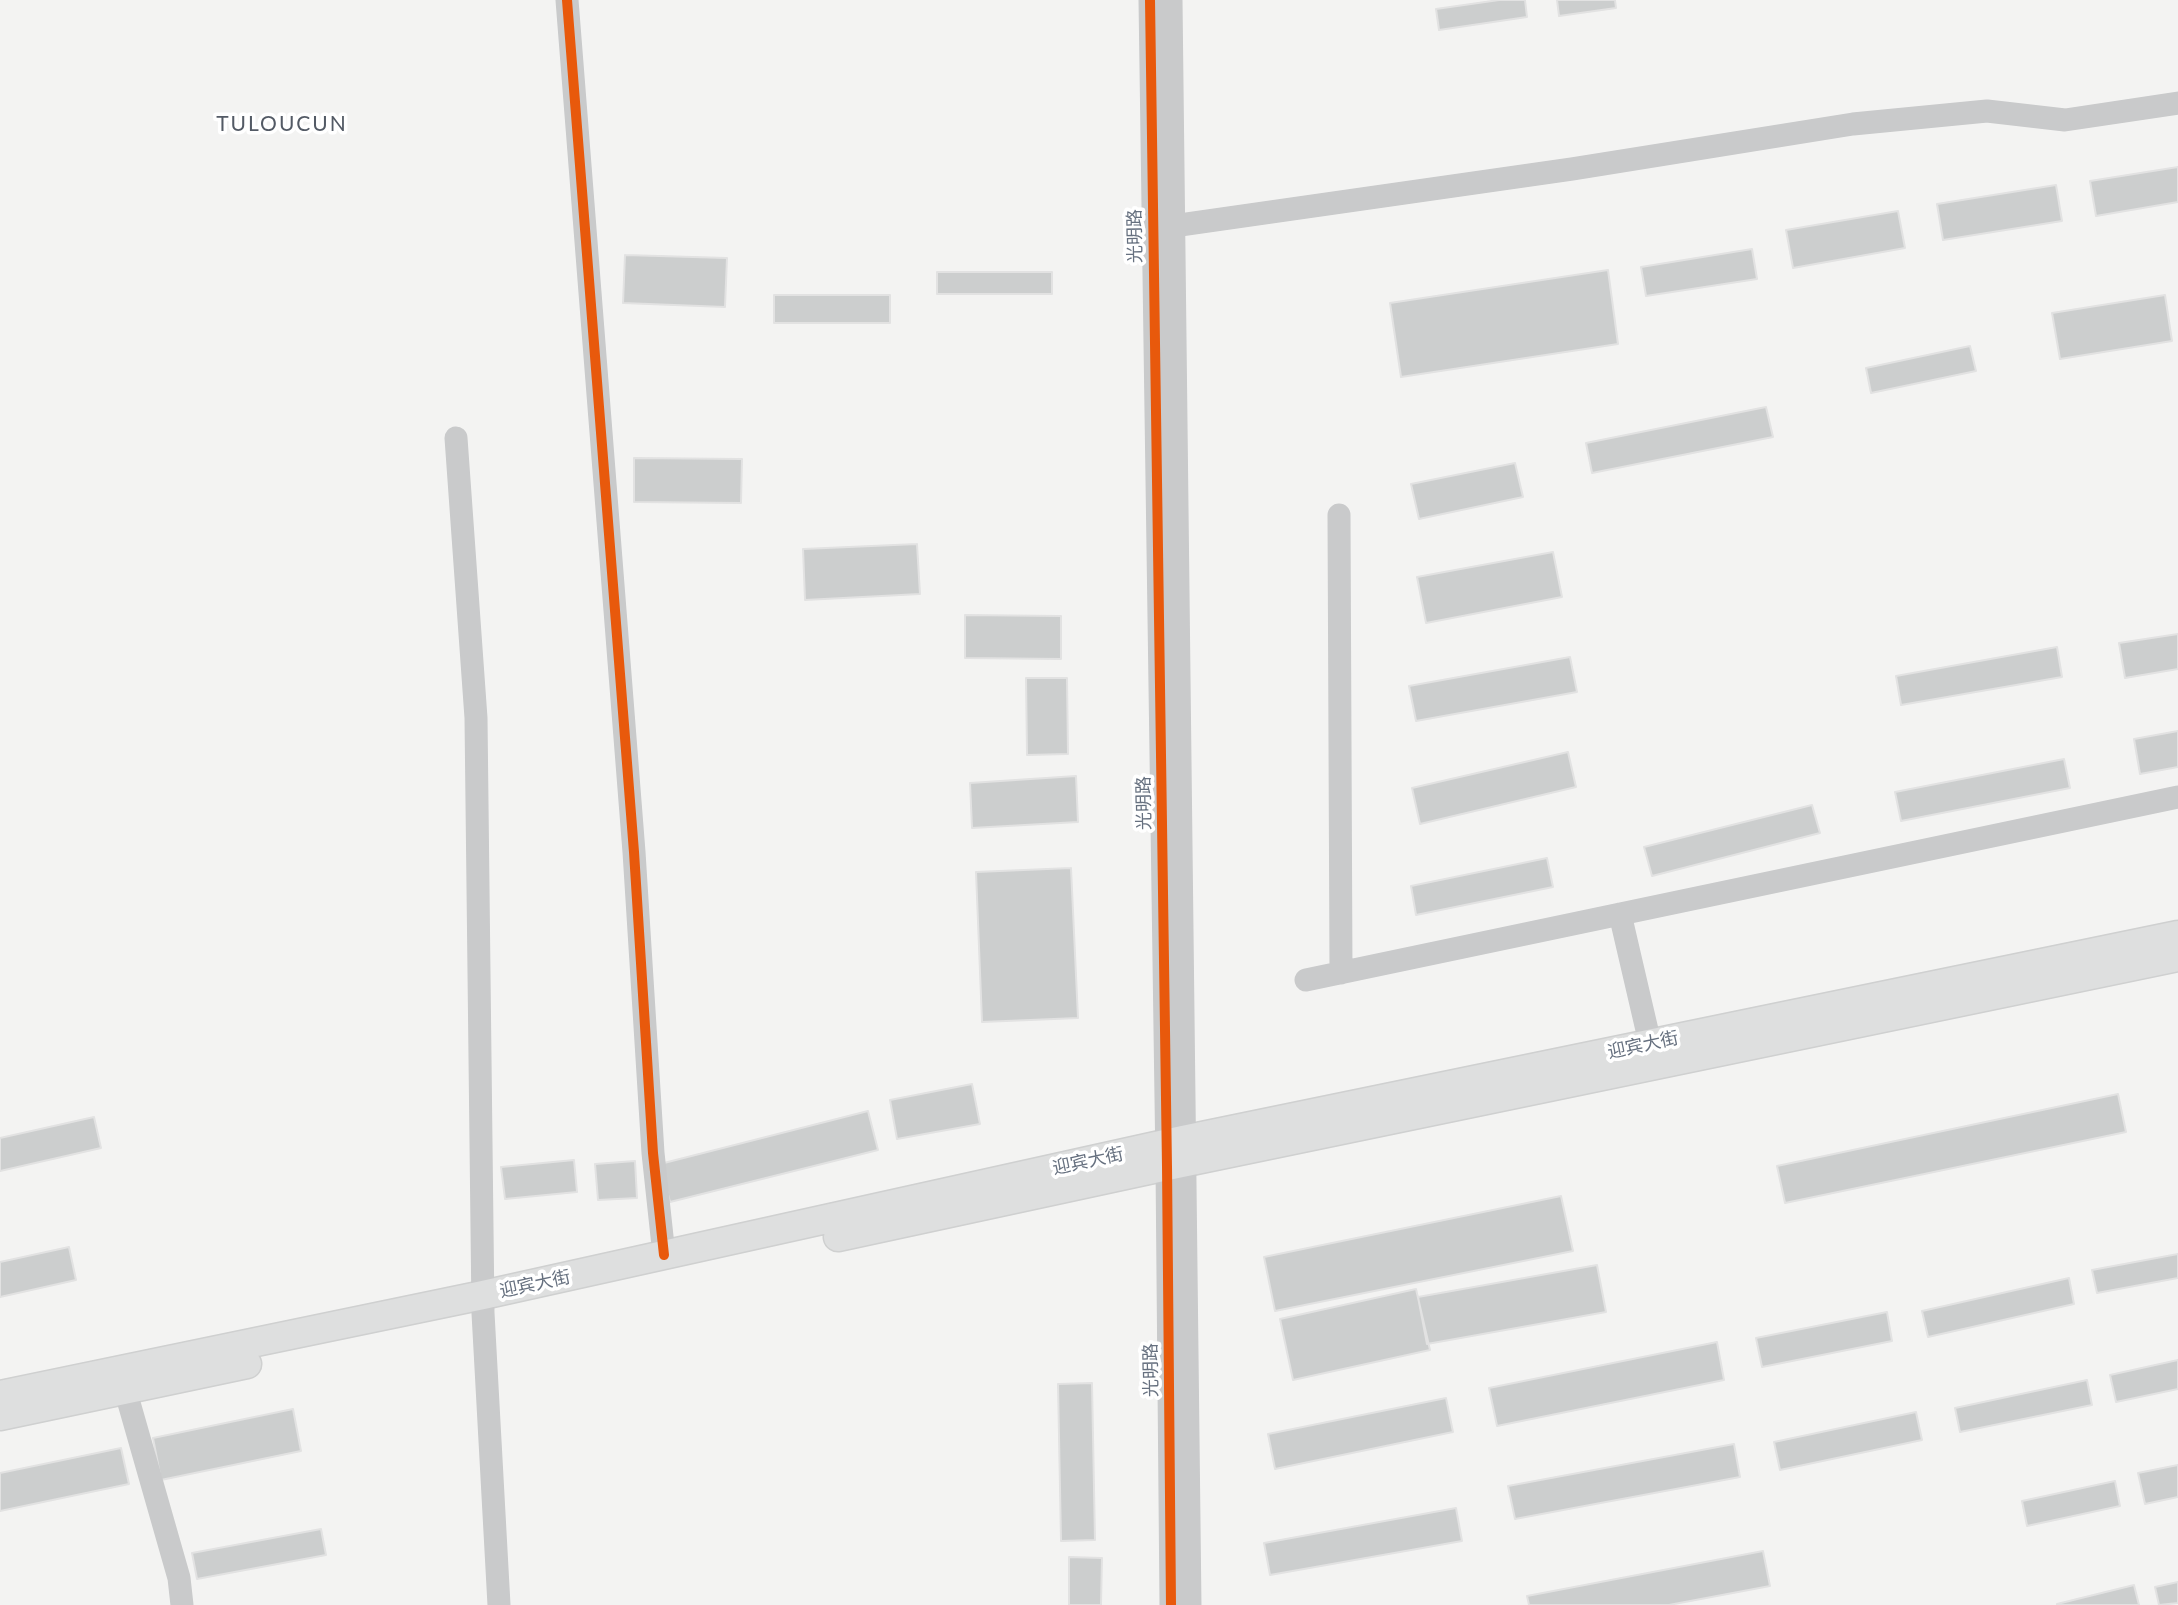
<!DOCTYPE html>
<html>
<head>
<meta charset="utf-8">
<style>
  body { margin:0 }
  canvas { display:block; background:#f3f3f2 }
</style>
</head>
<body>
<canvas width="2178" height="1605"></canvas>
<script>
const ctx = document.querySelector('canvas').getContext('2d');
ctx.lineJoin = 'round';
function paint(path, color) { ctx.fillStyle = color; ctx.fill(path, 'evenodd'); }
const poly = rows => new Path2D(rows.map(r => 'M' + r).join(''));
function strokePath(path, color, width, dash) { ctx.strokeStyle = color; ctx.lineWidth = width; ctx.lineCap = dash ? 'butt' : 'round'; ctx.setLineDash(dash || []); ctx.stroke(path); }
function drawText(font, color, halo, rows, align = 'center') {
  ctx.font = font + ' Lato,"Noto Sans SC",sans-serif'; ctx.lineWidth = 7; ctx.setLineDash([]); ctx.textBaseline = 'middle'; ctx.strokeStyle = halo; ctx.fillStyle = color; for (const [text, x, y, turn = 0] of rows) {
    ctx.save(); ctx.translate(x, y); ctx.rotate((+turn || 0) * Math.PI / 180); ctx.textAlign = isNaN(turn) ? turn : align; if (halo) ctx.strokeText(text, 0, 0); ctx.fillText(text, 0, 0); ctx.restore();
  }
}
const building = poly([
  [1499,0,1525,0,1527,17,1439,30,1436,9,1499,0],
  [1557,0,1615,0,1616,8,1559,16,1557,0],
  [2178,167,2178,202,2096,216,2090,181,2178,167],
  [2056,185,2062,221,1943,240,1937,204,2056,185],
  [1898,211,1905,248,1793,268,1786,230,1898,211],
  [1752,249,1757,279,1646,296,1641,267,1752,249],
  [625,255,727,258,725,307,623,303,625,255],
  [1608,270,1618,344,1401,377,1390,303,1608,270],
  [937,272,1052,272,1052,294,937,294,937,272],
  [774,295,890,295,890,323,774,323,774,295],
  [2165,295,2172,341,2060,359,2052,313,2165,295],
  [1970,346,1976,371,1871,393,1866,368,1970,346],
  [1766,407,1773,437,1592,473,1586,443,1766,407],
  [634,458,742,459,741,503,634,502,634,458],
  [1515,463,1523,497,1419,519,1411,484,1515,463],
  [917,544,920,594,805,600,803,549,917,544],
  [1553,552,1562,597,1426,623,1417,577,1553,552],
  [965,615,1061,616,1061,659,965,658,965,615],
  [2178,634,2178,669,2125,678,2119,643,2178,634],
  [2057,647,2062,677,1901,705,1896,676,2057,647],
  [1570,657,1577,692,1416,721,1409,686,1570,657],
  [1026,678,1067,678,1068,754,1027,755,1026,678],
  [2178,731,2178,767,2140,774,2134,739,2178,731],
  [1568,752,1576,787,1420,824,1412,788,1568,752],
  [2064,759,2070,788,1901,821,1895,792,2064,759],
  [1076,776,1078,822,972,828,970,783,1076,776],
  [1812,805,1820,833,1652,876,1644,847,1812,805],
  [1547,858,1553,887,1416,915,1411,886,1547,858],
  [1071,868,1078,1018,982,1022,976,872,1071,868],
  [972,1084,980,1124,897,1139,890,1100,972,1084],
  [2118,1094,2126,1132,1785,1203,1777,1166,2118,1094],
  [868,1111,878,1150,670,1202,660,1164,868,1111],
  [94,1117,101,1148,0,1171,0,1138,94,1117],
  [574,1160,577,1192,505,1199,501,1167,574,1160],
  [635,1161,637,1198,598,1200,595,1164,635,1161],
  [1561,1196,1573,1251,1275,1311,1264,1257,1561,1196],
  [69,1247,76,1280,0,1297,0,1262,69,1247],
  [2178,1254,2178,1278,2097,1293,2092,1270,2178,1254],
  [1597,1265,1606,1312,1427,1344,1418,1297,1597,1265],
  [2069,1278,2074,1304,1928,1337,1922,1311,2069,1278],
  [1416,1289,1430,1350,1293,1380,1280,1319,1416,1289],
  [1887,1312,1892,1341,1762,1367,1756,1338,1887,1312],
  [1717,1342,1724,1380,1497,1426,1489,1388,1717,1342],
  [2178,1360,2178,1389,2116,1402,2110,1375,2178,1360],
  [2087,1380,2092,1405,1960,1432,1955,1408,2087,1380],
  [1092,1383,1095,1540,1061,1541,1058,1384,1092,1383],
  [1446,1398,1453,1432,1275,1469,1268,1434,1446,1398],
  [293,1409,301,1451,161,1480,153,1438,293,1409],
  [1916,1412,1922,1440,1780,1470,1774,1442,1916,1412],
  [1734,1444,1740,1477,1515,1519,1508,1486,1734,1444],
  [121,1448,129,1484,0,1511,0,1473,121,1448],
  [2178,1465,2178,1497,2145,1504,2138,1473,2178,1465],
  [2115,1481,2120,1506,2027,1526,2022,1501,2115,1481],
  [1456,1508,1462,1541,1270,1575,1264,1543,1456,1508],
  [321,1529,326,1555,197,1579,192,1553,321,1529],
  [1763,1551,1770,1586,1669,1605,1529,1605,1527,1596,1763,1551],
  [1069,1557,1102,1558,1101,1605,1069,1605,1069,1557],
  [2178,1582,2178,1603,2159,1605,2155,1587,2178,1582],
  [2134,1585,2139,1605,2057,1605,2057,1604,2134,1585]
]);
paint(building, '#cccece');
strokePath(building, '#e2e2e2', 2);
const major = poly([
  [838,1237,1167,1166,2178,957],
  [0,1395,483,1295,1183,1140,2178,935],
  [0,1416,247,1364]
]);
strokePath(major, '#cfd0d0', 31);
strokePath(poly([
  [567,0,634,852,653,1153,664,1255],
  [1150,0,1167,1166,1171,1605],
  [1171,0,1190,1605],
  [1159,228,1572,169,1853,124,1987,111,2065,120,2178,103],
  [456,438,476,718,483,1313,499,1605],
  [1339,515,1341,973],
  [1620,914,1650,1043],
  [1306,980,2178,797],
  [121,1375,179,1578,182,1605]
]), '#c9cacb', 23);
strokePath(major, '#dedfdf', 28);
strokePath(poly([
  [567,0,634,852,653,1153,664,1255],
  [1150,0,1167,1166,1171,1605]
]), '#e8590c', 10);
drawText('18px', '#66707f', '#fff', [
  ["光明路",1135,236,-91],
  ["光明路",1144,803,-91],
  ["迎宾大街",1643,1045,-12],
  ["迎宾大街",1088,1161,-12],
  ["迎宾大街",535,1284,-12],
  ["光明路",1151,1370,-91]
]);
ctx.letterSpacing = '2px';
drawText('21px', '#535a65', '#fff', [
  ["TULOUCUN",282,124]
]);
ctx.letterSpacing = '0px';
</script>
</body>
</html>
